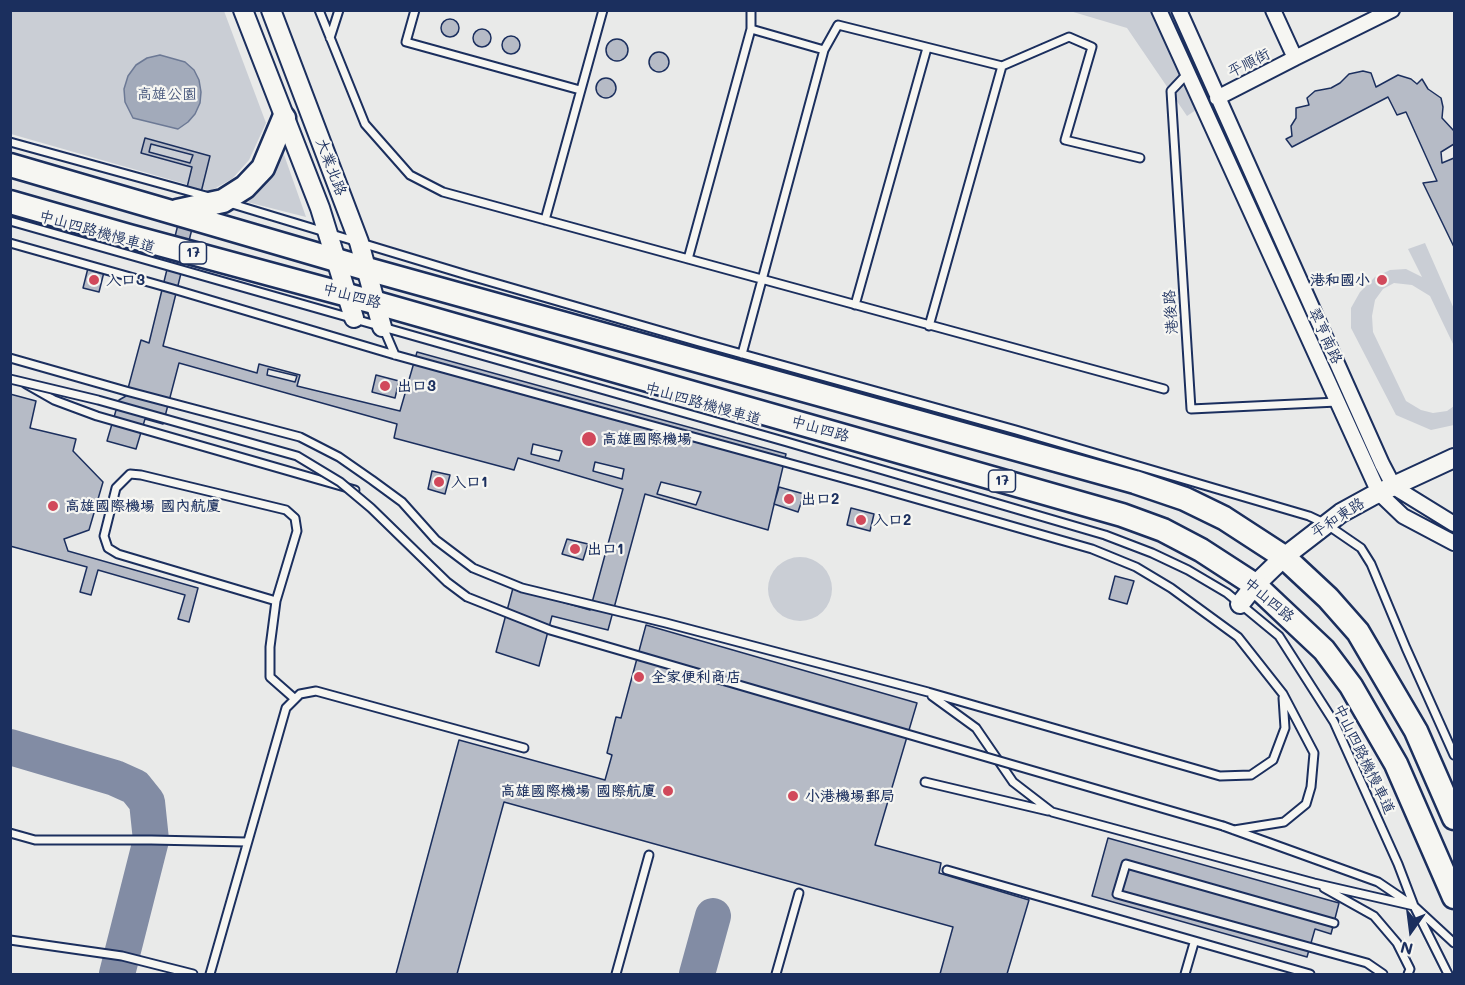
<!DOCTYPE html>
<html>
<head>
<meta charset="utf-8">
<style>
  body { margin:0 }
  #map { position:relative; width:1465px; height:985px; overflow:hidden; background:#e9eae9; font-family:Mali,sans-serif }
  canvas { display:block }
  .frame { position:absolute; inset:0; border:12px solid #1b2f5e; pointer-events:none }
  .north { position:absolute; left:1381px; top:901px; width:60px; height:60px; -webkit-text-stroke:4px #f6f6f2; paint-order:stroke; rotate:194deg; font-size:16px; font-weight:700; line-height:24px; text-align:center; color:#1b2f5e }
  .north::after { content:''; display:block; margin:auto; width:21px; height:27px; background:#1b2f5e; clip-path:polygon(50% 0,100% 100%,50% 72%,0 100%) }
</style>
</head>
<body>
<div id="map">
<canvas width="1465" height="985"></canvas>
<div class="frame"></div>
<div class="north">N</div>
</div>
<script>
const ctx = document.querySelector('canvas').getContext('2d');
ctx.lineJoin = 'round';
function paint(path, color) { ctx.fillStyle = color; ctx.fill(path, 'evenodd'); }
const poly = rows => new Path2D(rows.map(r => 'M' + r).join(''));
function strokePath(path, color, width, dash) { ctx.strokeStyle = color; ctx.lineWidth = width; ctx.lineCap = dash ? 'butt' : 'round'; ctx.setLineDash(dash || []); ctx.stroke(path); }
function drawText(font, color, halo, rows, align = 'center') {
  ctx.font = font + ' Mali,"LXGW WenKai TC",sans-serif'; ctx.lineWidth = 4.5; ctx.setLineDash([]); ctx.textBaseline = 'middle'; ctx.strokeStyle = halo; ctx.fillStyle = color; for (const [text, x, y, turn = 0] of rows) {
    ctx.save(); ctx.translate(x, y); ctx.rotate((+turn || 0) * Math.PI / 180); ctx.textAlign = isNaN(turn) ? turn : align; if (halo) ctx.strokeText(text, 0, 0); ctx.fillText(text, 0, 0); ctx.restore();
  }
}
paint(poly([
  [10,11,224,11,266,123,249,160,232,179,210,191,11,134],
  [1070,11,1152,11,1199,108,1187,116,1127,28],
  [282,149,306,217,243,201,257,191,268,180,276,166],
  [1425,243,1454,309,1454,346,1430,296,1412,285,1394,283,1383,289,1375,300,1372,316,1373,332,1406,401,1421,410,1433,413,1447,411,1454,406,1454,425,1431,430,1396,415,1351,328,1351,308,1360,292,1375,277,1390,270,1406,269,1422,277,1408,249],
  '768 589a32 32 0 1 1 64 0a32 32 0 1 1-64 0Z'
]), '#caced5');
const water = poly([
  [160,55,185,62,194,70,199,80,201,92,200,103,195,114,188,122,178,129,133,118,125,102,124,89,128,76,136,65,147,58,160,55]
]);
paint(water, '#a2aaba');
strokePath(water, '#6c7995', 1.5);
strokePath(poly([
  [10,747,115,778,135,787,147,802,151,840,117,974],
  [697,974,713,916]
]), '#828ca4', 36);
const building = poly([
  '441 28a9 9 0 1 1 18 0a9 9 0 1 1-18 0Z',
  '473 38a9 9 0 1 1 18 0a9 9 0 1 1-18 0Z',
  '502 45a9 9 0 1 1 18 0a9 9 0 1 1-18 0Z',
  '606 50a11 11 0 1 1 22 0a11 11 0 1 1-22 0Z',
  '649 62a10 10 0 1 1 20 0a10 10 0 1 1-20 0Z',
  [1363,71,1371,73,1376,87,1398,75,1411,79,1417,84,1422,79,1428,89,1441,98,1443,107,1442,118,1454,131,1454,144,1441,152,1442,163,1454,158,1454,247,1423,183,1437,181,1406,112,1397,115,1388,97,1292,147,1286,139,1292,136,1291,126,1296,118,1296,108,1309,105,1307,98,1315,91,1331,88,1340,83,1349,74,1363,71],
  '596 88a10 10 0 1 1 20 0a10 10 0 1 1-20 0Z',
  [145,138,210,156,163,346,257,373,259,364,300,375,297,386,400,411,417,352,786,454,768,530,645,494,608,630,552,616,539,666,496,652,513,588,590,610,623,489,518,458,514,470,394,438,397,424,179,363,163,424,145,419,136,449,107,441,119,400,126,396,141,340,149,343,192,167,141,153,145,138],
  [151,144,193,155,190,163,149,152,151,144],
  [88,268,104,272,99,292,83,288,88,268],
  [268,369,297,376,295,382,267,375,268,369],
  [376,375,399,381,395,398,372,392,376,375],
  [10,394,36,401,30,428,76,439,73,451,103,482,89,530,64,539,68,551,198,588,189,622,178,619,185,595,98,570,91,595,80,592,87,567,10,546,10,394],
  [533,444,562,451,559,461,531,454,533,444],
  [595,462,624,469,622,479,593,471,595,462],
  [432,471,450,475,445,494,428,489,432,471],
  [661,482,701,492,696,505,657,494,661,482],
  [779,487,804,494,798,512,774,504,779,487],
  [851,508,874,514,870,531,847,525,851,508],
  [567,539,588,544,583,560,562,554,567,539],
  [1115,576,1134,581,1127,604,1109,599,1115,576],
  [646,625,917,703,875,845,941,863,939,873,1029,900,1007,974,940,974,953,927,504,802,457,974,396,974,459,740,605,780,612,755,607,753,616,717,621,718,646,625],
  [1108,838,1339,903,1331,934,1315,929,1307,957,1092,896,1108,838]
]);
paint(building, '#b6bbc6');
strokePath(building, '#1b2f5e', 1.5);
const service = poly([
  [319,10,365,124,410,175,443,192,1164,389],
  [415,10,406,42,580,90],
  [751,29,824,50],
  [330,38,339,10],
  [1002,66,1069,37,1092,47,1065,140,1140,158],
  [1187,74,1171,91,1191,409,1337,402],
  [10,142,206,196],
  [229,203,467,275,699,342,1016,430,1309,516,1326,524,1361,548,1371,564,1406,648,1454,755],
  [545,220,603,10],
  [10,221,787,442,1105,535,1152,553,1188,570,1227,593,1279,636,1334,722,1398,864,1414,906,1448,974],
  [10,243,173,289,395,355,868,485,1092,549,1136,567,1171,588,1238,637,1283,694,1314,753,1311,787,1306,804,1284,822,1234,830],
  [688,259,751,29,751,10],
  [855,305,927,48],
  [383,327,395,355],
  [742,354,824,50,838,25,1002,66,929,326],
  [10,358,126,391,300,437,339,457,372,480,402,502,436,540,473,568,522,588,666,623,928,692,1220,776,1251,775,1273,760,1285,728,1283,698],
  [26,384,54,400,97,416,355,490],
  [276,601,118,554,108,548,104,536,116,488,130,474,141,475,286,510,295,518,297,531,276,601,270,647,270,677,295,699],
  [932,696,976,728,1013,782,1052,812,1314,883,1414,906,1454,943],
  [925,782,1048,811],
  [1223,826,1378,882,1409,903],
  [10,833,35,840,151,840,247,842],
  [947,870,1310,974],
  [1324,888,1374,916,1397,943,1410,969,1408,974],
  [1334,923,1126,864,1117,894,1367,963,1383,974],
  [10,940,122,956,193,974],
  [210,974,286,708,300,694,316,691,524,748],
  [616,974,649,855],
  [776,974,799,893],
  [1185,974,1194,943]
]);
const minor = poly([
  [1159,10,1379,493,1403,516,1454,543],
  [1179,10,1382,464,1394,487,1454,524],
  [1273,10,1295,58,1392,10],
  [1217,98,1295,58]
]);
const tertiary = poly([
  [243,10,320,208,354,318],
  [271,10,359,242,382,327],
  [1240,604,1255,585,1284,557,1341,513,1372,496,1454,458]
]);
const primary = poly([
  [10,165,367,269,1135,482,1185,499,1224,518,1284,557,1328,598,1358,632,1416,731,1454,818],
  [10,202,129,236,377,303,1122,515,1163,530,1201,550,1255,585,1324,650,1351,686,1396,764,1454,897],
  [177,211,223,201,245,187,263,168,284,118]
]);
strokePath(service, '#1b2f5e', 11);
strokePath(minor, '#1b2f5e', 18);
strokePath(tertiary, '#1b2f5e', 22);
strokePath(primary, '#1b2f5e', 27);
strokePath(service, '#f6f6f2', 7);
strokePath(minor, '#f6f6f2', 14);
strokePath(tertiary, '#f6f6f2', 18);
strokePath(primary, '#f6f6f2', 22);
const serviceBridge = poly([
  [10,379,98,400,297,456,340,482,371,508,447,582,467,597,550,630,1223,826]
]);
strokePath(serviceBridge, '#1b2f5e', 11, []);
strokePath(serviceBridge, '#f6f6f2', 7);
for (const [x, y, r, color] of [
  [94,280,6,"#d1495b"],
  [1382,280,6,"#d1495b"],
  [385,386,6,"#d1495b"],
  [589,439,8,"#d1495b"],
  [439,482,6,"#d1495b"],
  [789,499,6,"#d1495b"],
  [53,506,6,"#d1495b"],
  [861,520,6,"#d1495b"],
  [575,549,6,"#d1495b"],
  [639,677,6,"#d1495b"],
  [668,791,6,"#d1495b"],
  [793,796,6,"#d1495b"]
]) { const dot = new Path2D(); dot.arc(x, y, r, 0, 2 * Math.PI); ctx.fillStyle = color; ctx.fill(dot); strokePath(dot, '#f6f6f2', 2); }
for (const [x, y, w] of [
  [193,253,27],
  [1002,481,27]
]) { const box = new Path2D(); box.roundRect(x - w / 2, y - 11, w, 22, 4.5); ctx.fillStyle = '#f6f6f2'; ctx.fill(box); strokePath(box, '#1b2f5e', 1.5); }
drawText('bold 14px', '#1b2f5e', null, [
  ["17",193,253],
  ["17",1002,481]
]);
drawText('15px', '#1b2f5e', '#f6f6f2', [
  ["平順街",1249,63,-27],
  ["大業北路",331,167,69],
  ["中山四路機慢車道",97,232,16],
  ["中山四路",352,296,15],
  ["港後路",1171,312,-94],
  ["翠亨南路",1325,336,65],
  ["中山四路機慢車道",703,404,16],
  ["中山四路",820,429,16],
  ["平和東路",1338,518,-33],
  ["中山四路",1269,600,40],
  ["中山四路機慢車道",1364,759,64]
]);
drawText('15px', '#47577c', '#f6f6f2', [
  ["高雄公園",167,94]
]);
drawText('bold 15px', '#1b2f5e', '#f6f6f2', [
  ["入口3",106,280],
  ["港和國小",1370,280,"right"],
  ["出口3",397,386],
  ["高雄國際機場",602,439],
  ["入口1",451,482],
  ["出口2",801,499],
  ["高雄國際機場 國內航廈",65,506],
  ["入口2",873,520],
  ["出口1",587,549],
  ["全家便利商店",651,677],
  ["高雄國際機場 國際航廈",656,791,"right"],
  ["小港機場郵局",805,796]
], 'left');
</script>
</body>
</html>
